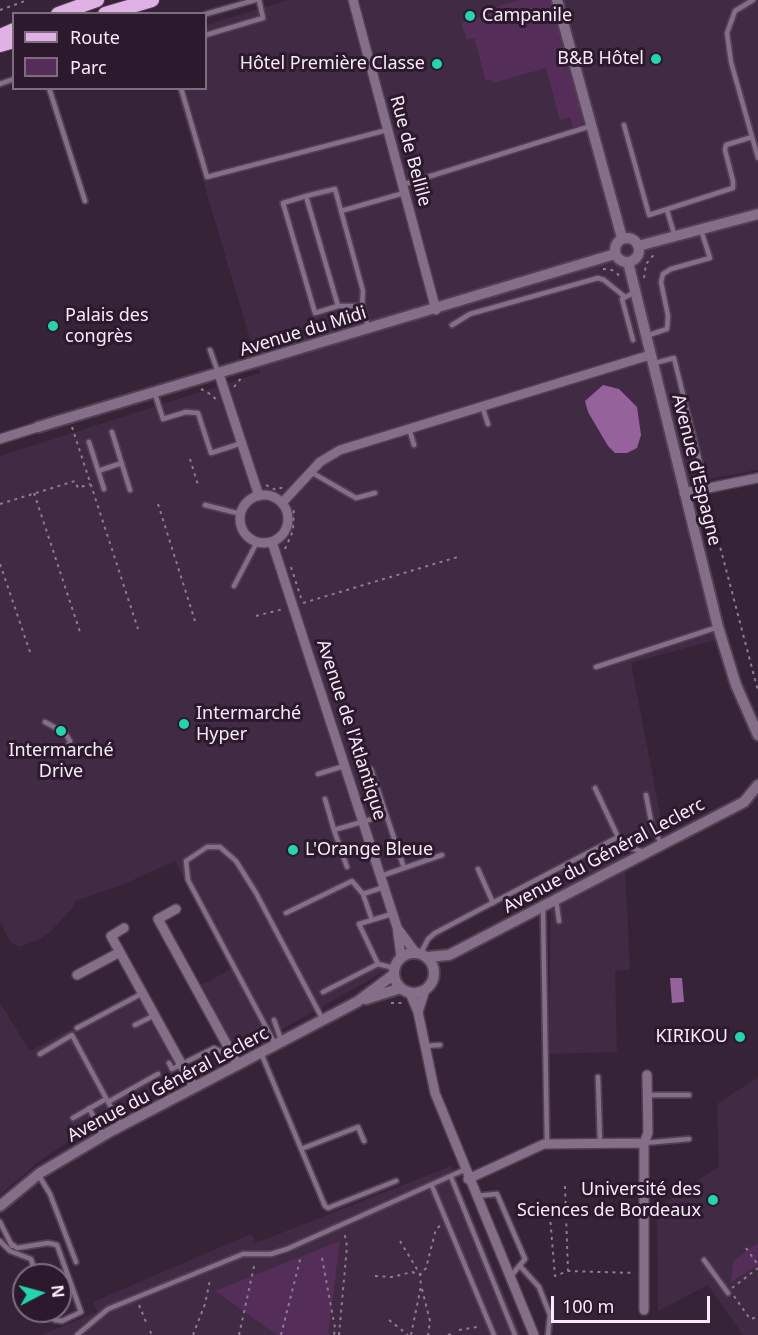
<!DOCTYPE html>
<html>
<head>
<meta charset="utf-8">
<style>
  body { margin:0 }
  #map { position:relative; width:758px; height:1335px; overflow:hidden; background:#362338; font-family:"Noto Sans",sans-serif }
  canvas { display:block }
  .legend { position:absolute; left:12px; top:12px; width:195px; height:78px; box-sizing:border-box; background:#2c192e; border:2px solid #7e6d7f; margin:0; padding:8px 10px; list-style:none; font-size:18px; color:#f8ebf9 }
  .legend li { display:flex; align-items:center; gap:12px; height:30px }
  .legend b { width:30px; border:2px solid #7e6d7f }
  .north { position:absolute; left:12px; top:1263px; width:60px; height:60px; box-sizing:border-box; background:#2c192e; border:2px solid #7e6d7f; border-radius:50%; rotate:84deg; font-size:16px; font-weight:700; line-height:24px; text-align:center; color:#f8ebf9 }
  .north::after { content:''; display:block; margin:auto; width:21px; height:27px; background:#23d5af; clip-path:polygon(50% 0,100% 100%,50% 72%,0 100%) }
  .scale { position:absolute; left:551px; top:1296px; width:159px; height:27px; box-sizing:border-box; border:3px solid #f8ebf9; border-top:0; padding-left:8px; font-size:18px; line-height:21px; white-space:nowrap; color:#f8ebf9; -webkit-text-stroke:4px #2c192e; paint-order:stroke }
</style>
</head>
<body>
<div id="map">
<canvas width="758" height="1335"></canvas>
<ul class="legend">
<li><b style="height:8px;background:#e0b1e5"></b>Route</li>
<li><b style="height:16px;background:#542d58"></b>Parc</li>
</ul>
<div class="north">N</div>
<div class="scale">100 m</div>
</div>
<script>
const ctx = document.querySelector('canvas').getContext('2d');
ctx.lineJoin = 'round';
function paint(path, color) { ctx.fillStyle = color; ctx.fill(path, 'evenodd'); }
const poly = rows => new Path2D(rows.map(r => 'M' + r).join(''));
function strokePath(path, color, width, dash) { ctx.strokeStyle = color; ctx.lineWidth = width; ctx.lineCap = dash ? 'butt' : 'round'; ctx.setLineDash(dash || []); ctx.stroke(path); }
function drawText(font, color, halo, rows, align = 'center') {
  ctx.font = font + ' "Noto Sans",sans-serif'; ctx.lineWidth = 6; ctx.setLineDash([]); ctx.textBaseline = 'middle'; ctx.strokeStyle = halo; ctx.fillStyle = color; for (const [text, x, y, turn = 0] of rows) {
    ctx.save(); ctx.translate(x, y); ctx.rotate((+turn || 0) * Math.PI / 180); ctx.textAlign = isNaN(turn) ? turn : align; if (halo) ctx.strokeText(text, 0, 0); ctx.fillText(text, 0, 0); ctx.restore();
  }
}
paint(poly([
  [288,0,758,0,758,470,675,485,715,640,631,663,663,830,624,851,630,970,615,971,617,1052,549,1054,551,868,484,904,436,939,368,981,282,1029,235,1051,201,985,231,969,175,861,122,885,75,901,73,907,52,930,41,939,19,947,10,942,0,921,0,456,260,373,176,89,206,88,206,25],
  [137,994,186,1078,80,1134,41,1160,0,1195,0,1003,30,1051],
  [758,1077,758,1335,743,1335,708,1285,658,1311,657,1208,719,1166,717,1104],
  [451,1166,521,1335,41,1335,97,1312,93,1302,251,1234,256,1243]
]), '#412a44');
paint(poly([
  [519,0,552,0,585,120,581,125,573,127,570,117,560,120,546,68,493,83,492,79,486,81,474,38,467,40,461,23,496,11,495,7],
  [340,1241,328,1335,277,1335,215,1291],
  [758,1243,758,1265,730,1283,734,1260]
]), '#542d58');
paint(poly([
  [603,385,619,389,637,407,641,435,637,448,627,453,615,453,608,446,588,412,585,401],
  [670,978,682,978,684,1002,672,1003]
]), '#95629b');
const service = poly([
  [753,0,735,11,727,33,731,62,758,158],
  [206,14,255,0],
  [206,35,263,18,259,0],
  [0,84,14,79],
  [49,88,85,201],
  [181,88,207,177,387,130],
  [624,125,649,215,733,188,733,181,725,150,726,145,752,137],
  [402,185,591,126],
  [306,196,283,203,315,313,338,306],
  [667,210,675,237],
  [341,211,404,193],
  [362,306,338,306,306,196,335,189,363,291,362,306,368,327],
  [452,325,470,314,598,278,604,280,625,297],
  [646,336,667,329,668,316,661,282,663,274,671,269,710,258,701,230],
  [633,340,622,299,635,292],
  [210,350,218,372],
  [655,363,674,358,700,463],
  [155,394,163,419,186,412,198,413,211,453,242,443],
  [482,406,488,424],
  [409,428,414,445],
  [112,432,130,490],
  [89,442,104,489],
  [98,471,122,463],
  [311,472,356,498,375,493],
  [205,505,241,514],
  [234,586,257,542],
  [596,667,718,627],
  [45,722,65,733,70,741,66,751,55,755],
  [371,769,404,868],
  [318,774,344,766],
  [595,788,618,837,631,848,644,852],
  [646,795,652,826,661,843],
  [325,799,334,830],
  [347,867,334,830,386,815],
  [478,869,493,903],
  [381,876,442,855],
  [556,899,559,921],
  [543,909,547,1143],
  [286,913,352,881,363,894],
  [392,914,359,924,378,964,394,968],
  [372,920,363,894,384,887],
  [421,953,428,939,435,933,618,837],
  [323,992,378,964],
  [274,1020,281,1040],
  [135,1025,155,1015],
  [77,1028,143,993],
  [275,1044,188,880,186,861,207,847,220,847,236,861,256,893,323,1020],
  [424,1046,440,1045],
  [261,1053,325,1206,328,1208,396,1181],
  [40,1054,72,1035,121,1126],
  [169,1063,172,1069,214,1048,224,1053,230,1051],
  [598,1077,600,1143],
  [647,1095,689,1095],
  [108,1102,158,1074],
  [89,1108,103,1135],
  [73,1118,106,1099],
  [644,1143,689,1139],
  [301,1149,358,1127,364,1141],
  [38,1174,50,1194,76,1262],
  [451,1177,515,1335],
  [432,1186,494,1335],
  [476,1196,497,1194,525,1259,511,1276],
  [0,1222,12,1246],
  [0,1241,10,1251,31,1259,36,1275],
  [13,1245,17,1248,48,1243,57,1245,81,1312,62,1321,55,1320,49,1311],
  [704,1260,728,1293],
  [520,1266,539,1287,550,1315,548,1335],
  [77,1335,108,1309,243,1254,271,1254,287,1249,464,1170]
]);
const minor = poly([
  [353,0,436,310],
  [219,374,259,496],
  [0,439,38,427],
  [684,493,758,478],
  '240 519a24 24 0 1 1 48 0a24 24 0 1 1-48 0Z',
  [282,503,320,462,340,450,650,355],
  [272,542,397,927,401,957],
  [176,909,158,919,238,1065],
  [124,928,111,936,194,1087],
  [398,929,415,952],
  [77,975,120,952],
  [410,993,418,1012,435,1093,534,1335],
  [418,1012,425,990],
  [644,1143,648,1133,647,1075],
  [468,1179,544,1144,644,1143,644,1310]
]);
const tertiary = poly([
  [557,0,622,238],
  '615 250a12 12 0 1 1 24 0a12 12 0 1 1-24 0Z',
  [638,246,758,214],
  [628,262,718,627,736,685,758,735],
  [38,427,615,254],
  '394 973a20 20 0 1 1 40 0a20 20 0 1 1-40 0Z',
  [428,957,449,955,744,802,758,785],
  [366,999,401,988],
  [0,1206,40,1173,111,1131,357,1002,393,975]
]);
const primary = poly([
  [58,14,97,0],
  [105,14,152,0],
  [0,36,14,30],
  [0,45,14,41]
]);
strokePath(service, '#513f53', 8);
strokePath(minor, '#513f53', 12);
strokePath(tertiary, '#513f53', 14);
strokePath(primary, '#513f53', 16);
strokePath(poly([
  [0,10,28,0],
  [603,269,612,270,620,276],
  [644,278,646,264,656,252],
  [234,387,242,377],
  [201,389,212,395,218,402],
  [72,427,138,629],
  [190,459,198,485],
  [266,485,276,490,283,487],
  [34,493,81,635],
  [707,497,758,691],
  [0,504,75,481,78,488,90,484],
  [158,504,195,621],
  [285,549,293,531,294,506],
  [0,564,31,655],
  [291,567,301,598],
  [303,603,461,556],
  [256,616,283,609],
  [391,1003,404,1003],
  [565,1186,568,1271],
  [566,1210,550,1217,555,1276,568,1271,635,1273],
  [400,1241,420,1274],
  [746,1248,758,1265],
  [322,1258,335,1328,334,1335],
  [375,1276,392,1277,412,1272,420,1275],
  [732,1288,758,1268],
  [422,1289,430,1321,428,1335],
  [734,1296,750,1319,758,1317],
  [139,1305,146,1322],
  [389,1320,408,1335],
  [459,1330,477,1327],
  [150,1331,152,1335],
  [193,1335,205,1304,210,1280],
  [239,1335,255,1262],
  [281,1335,301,1256],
  [339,1335,347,1246,344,1231],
  [411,1335,421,1286,420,1275,426,1268,436,1229,441,1225],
  [448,1335,453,1333]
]), '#8d7d8f', 2, [3, 4.5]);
strokePath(service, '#856e87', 4.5);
strokePath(minor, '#856e87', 9);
strokePath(tertiary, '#856e87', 10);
strokePath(primary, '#e0b1e5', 14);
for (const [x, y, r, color] of [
  [470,16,6,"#23d5af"],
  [656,59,6,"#23d5af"],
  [437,64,6,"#23d5af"],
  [53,326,6,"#23d5af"],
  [184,724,6,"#23d5af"],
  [61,731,6,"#23d5af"],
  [293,850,6,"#23d5af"],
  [740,1037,6,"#23d5af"],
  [713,1200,6,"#23d5af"]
]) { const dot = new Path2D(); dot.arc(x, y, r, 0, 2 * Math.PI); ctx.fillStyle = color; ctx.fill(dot); strokePath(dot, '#2c192e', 2); }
drawText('18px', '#f8ebf9', '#2c192e', [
  ["Campanile",482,16],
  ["B&B Hôtel",644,59,"right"],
  ["Hôtel Première Classe",425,64,"right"],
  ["Palais des",65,316],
  ["congrès",65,337],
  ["Intermarché",196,714],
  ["Hyper",196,735],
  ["Intermarché",61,751,"center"],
  ["Drive",61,772,"center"],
  ["L'Orange Bleue",305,850],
  ["KIRIKOU",728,1037,"right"],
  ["Université des",701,1190,"right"],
  ["Sciences de Bordeaux",701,1211,"right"]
], 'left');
drawText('18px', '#f8ebf9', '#2c192e', [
  ["Rue de Bellile",410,151,75],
  ["Avenue du Midi",303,332,-17],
  ["Avenue d'Espagne",696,470,76],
  ["Avenue de l'Atlantique",351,730,72],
  ["Avenue du Général Leclerc",604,856,-28],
  ["Avenue du Général Leclerc",168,1085,-28]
]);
</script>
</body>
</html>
